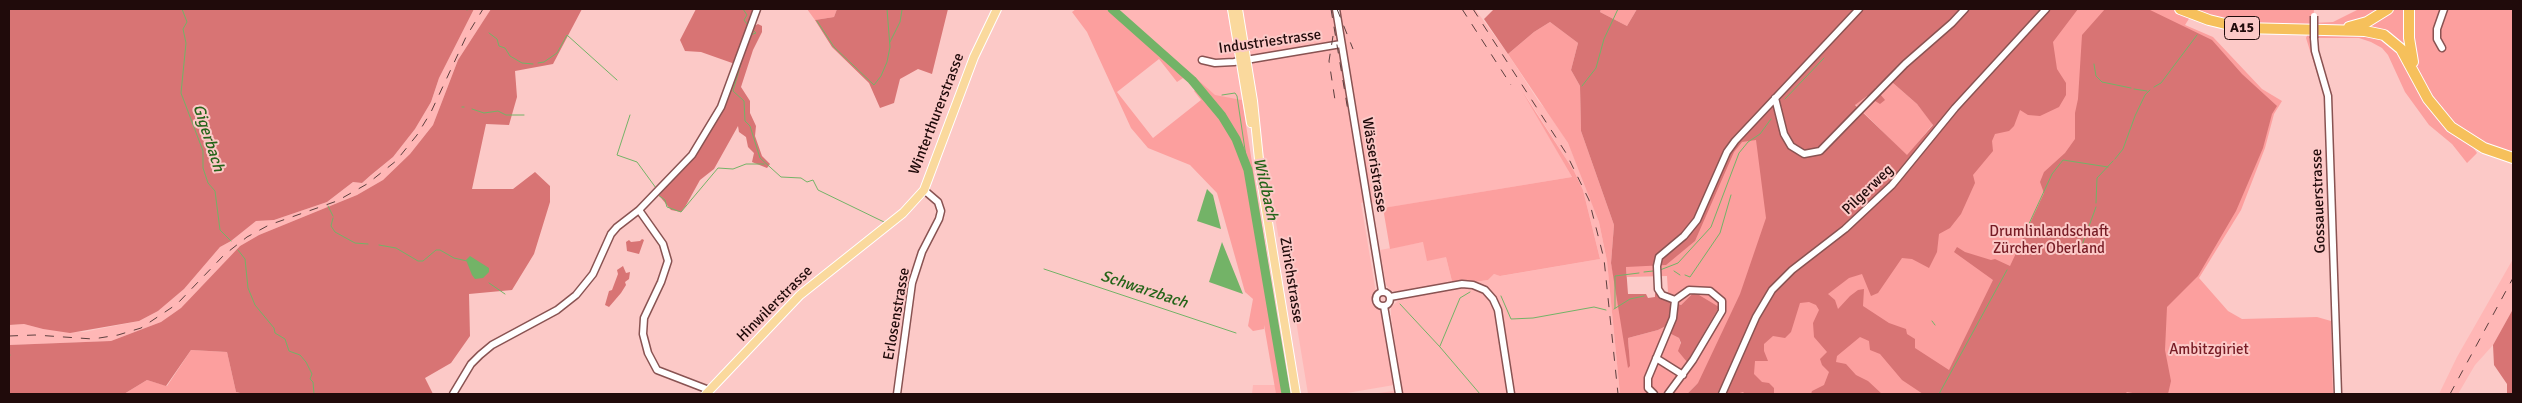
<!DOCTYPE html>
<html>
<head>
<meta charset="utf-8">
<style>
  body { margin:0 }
  #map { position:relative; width:2522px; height:403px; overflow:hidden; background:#fcc9c7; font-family:Signika,sans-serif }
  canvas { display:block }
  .frame { position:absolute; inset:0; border:10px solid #200b0b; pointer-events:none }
</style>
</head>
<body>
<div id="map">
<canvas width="2522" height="403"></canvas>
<div class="frame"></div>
</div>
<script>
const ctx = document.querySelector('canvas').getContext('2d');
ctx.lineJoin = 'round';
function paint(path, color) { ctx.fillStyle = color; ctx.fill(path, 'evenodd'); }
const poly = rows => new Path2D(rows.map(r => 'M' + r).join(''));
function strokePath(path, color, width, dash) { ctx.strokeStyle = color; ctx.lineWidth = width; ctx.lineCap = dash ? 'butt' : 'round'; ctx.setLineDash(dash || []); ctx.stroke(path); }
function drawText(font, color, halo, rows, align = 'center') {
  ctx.font = font + ' Signika,sans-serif'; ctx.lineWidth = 4; ctx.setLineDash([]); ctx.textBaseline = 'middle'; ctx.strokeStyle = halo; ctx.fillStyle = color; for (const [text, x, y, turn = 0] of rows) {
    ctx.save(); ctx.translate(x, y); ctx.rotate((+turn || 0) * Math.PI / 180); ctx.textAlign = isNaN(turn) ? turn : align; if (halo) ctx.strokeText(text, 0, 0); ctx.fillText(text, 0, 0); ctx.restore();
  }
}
paint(poly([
  [474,9,491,9,458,60,433,125,410,154,383,180,357,195,259,235,240,246,181,308,161,322,111,341,9,345,9,325,24,324,43,329,84,332,139,321,158,311,184,289,220,247,231,241,256,221,274,220,327,202,353,182,362,183,393,157,415,129,431,102,439,78],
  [1118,9,1227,9,1242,100,1215,96],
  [1238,9,1475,9,1508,54,1539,102,1549,113,1568,143,1590,196,1599,222,1607,261,1620,394,1370,394,1402,390,1391,316,1391,307,1399,300,1397,291,1391,291,1386,285,1380,250,1423,242,1446,257,1453,285,1488,280,1494,274,1501,276,1600,259,1583,190,1574,171,1523,91,1572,177,1384,208,1372,202,1361,203,1376,293,1374,299,1383,317,1394,385,1341,394,1308,394,1291,290,1288,290,1275,217,1255,139],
  [2513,259,2513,309,2493,345,2475,365,2458,394,2439,394,2457,357],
  [1253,385,1275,385,1276,394,1252,394]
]), '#ffb7b6');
paint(poly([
  [807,9,837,9,834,17,815,20],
  [1076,9,1118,9,1215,95,1242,100,1289,394,1276,394,1264,325,1264,329,1253,331,1248,326,1253,299,1245,292,1217,193,1190,165,1148,148,1131,128,1087,32,1072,12],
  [1159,59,1177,82,1183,78,1196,89,1194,91,1201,100,1153,138,1117,92],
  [1601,9,1637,9,1627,26,1600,12],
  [2048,9,2314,9,2313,23,2333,22,2359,9,2513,9,2513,153,2501,151,2463,133,2477,153,2467,163,2452,144,2429,125,2405,92,2388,55,2382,48,2371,42,2359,38,2314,38,2324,76,2317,73,2306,38,2312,24,2306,27,2268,30,2192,14,2185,25,2213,37,2262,89,2282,101,2274,114,2265,148,2241,210,2199,278,2228,311,2242,319,2317,317,2331,321,2333,394,1689,394,1698,383,1687,394,1620,394,1607,261,1599,222,1568,143,1508,54,1534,32,1550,22,1578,43,1571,70,1580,86,1581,131,1614,225,1611,263,1629,352,1628,338,1658,330,1666,326,1669,333,1679,338,1686,361,1694,292,1681,305,1655,293,1668,292,1667,276,1627,277,1626,267,1730,156,1766,110,1837,232],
  [1893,83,1917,104,1933,124,1907,156,1855,104,1875,88],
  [1522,91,1574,171,1583,190,1600,259,1500,276,1494,274,1488,280,1453,285,1446,257,1427,261,1423,242,1390,249,1383,208,1572,177],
  [191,350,227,352,236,392,244,394,124,394,147,380,167,386]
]), '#fc9f9e');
paint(poly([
  [9,9,474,9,439,78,431,102,415,129,393,157,371,175,362,183,353,182,327,202,274,220,256,221,231,241,220,247,184,289,158,311,139,321,70,333,43,329,24,324,9,325],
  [491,9,582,9,553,64,515,71,517,97,509,125,486,124,472,189,513,189,535,172,550,186,550,202,534,254,512,290,469,294,470,336,451,363,425,378,433,394,244,394,236,392,227,352,191,350,166,386,147,380,124,394,9,394,9,345,111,341,161,322,181,308,240,246,259,235,357,195,383,180,410,154,433,125,458,60],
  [696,9,757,9,735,64,701,52,685,51,680,40],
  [837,9,948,9,932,74,918,69,900,79,894,103,880,108,869,83,832,47,815,20,834,17],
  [1494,9,1601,9,1600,12,1627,26,1637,9,2078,9,2053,42,2057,69,2066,83,2066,95,2059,107,2040,116,2028,115,2020,110,2014,126,2009,131,1995,134,1992,141,1993,151,1973,175,1975,183,1961,214,1950,228,1939,234,1937,252,1929,268,1912,259,1902,258,1878,293,1871,296,1862,274,1849,278,1828,294,1835,300,1838,309,1850,296,1858,290,1864,289,1863,306,1889,323,1906,329,1907,334,1915,339,1915,348,1949,370,1993,280,1954,252,1957,247,1965,252,1991,260,1995,259,2010,266,2044,193,2040,182,2044,172,2065,153,2075,139,2075,113,2078,99,2082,35,2105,9,2148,9,2212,40,2242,74,2277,106,2272,114,2263,148,2236,211,2198,276,2167,307,2165,350,2171,381,2168,394,2138,394,2127,392,2125,394,1923,394,1902,380,1880,354,1870,350,1869,341,1860,337,1837,356,1836,362,1846,364,1856,375,1868,381,1882,394,1811,394,1812,391,1824,385,1829,372,1822,365,1820,359,1827,352,1814,337,1813,323,1819,310,1816,305,1809,302,1800,303,1791,332,1785,338,1773,336,1764,344,1764,351,1768,361,1755,361,1754,374,1762,382,1769,383,1774,388,1774,394,1745,394,1743,392,1736,394,1687,394,1698,383,1740,294,1766,218,1756,140,1742,142,1734,152,1695,241,1666,265,1626,267,1628,294,1646,294,1648,298,1655,297,1655,293,1681,305,1694,292,1719,307,1687,362,1678,351,1681,343,1679,338,1669,333,1666,326,1658,330,1628,338,1630,366,1628,368,1611,263,1614,225,1581,131,1580,86,1571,70,1578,43,1550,22,1534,32,1508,54,1484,19],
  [1893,83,1917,104,1933,125,1907,155,1855,105,1867,96,1880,104,1885,100,1875,88],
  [758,24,762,26,762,32,753,50,741,87,750,101,750,113,756,126,755,136,762,156,770,164,767,168,752,162,754,153,748,147,746,137,739,132,738,126,714,169,700,180,685,207,681,212,671,210,657,193,681,168,714,120,752,27],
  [642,239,644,240,639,254,627,251,626,242,629,240,631,242,640,241],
  [623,266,626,273,630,272,629,279,625,282,626,285,621,293,609,307,605,305,609,291,612,290,618,274,617,270],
  [2513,309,2513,394,2507,394,2507,384,2494,365,2493,345]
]), '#d87474');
paint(poly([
  [1207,189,1213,195,1221,229,1197,221],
  [1222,242,1243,294,1209,282],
  [470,256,489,268,489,272,483,278,475,279,472,275,466,260]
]), '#73b367');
strokePath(poly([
  [182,9,187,22,183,29,186,43,181,93,203,151,203,168,208,183,215,191,220,230,231,241],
  [467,9,467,10],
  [743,9,747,15,744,20,747,24],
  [817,21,834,47,874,85,881,76,887,62,890,47,887,9],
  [489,33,497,39,499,46,505,48,510,56,522,63,533,64],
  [750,35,756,33,753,30],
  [890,42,900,22,902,10],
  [746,46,733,91,744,101,745,121,750,126,760,158,781,177,801,178,807,182,813,180,818,190,884,222],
  [538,63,544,62,557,53,567,35,617,80],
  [2094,64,2096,76,2102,82,2131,88],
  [1582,86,1596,68,1604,39,1618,9],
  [2154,87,2161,83,2197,35],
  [2134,89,2147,91],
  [1222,95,1235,93,1237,96,1248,170],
  [1785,99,1824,58],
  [462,107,464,107],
  [472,109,484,113,498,111,506,115,524,115],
  [630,115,617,155,637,162,656,188],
  [2115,159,2123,149,2135,116,2145,95,2150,90],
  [658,195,665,200,667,207,681,212,718,168,733,169,746,164,764,164],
  [2096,203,2097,178,2113,161],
  [328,206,333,216],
  [333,218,331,226,335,232,355,243,368,244],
  [2028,226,2052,174,2063,160,2108,167],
  [379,245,396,248,418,261,423,261,436,250,440,250,454,258,467,261],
  [2081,248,2096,207],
  [238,250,245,259,248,288,255,305,274,328,275,333,285,339,289,351,300,355,306,362,312,374,310,379,313,382,314,394],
  [1044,269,1236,333],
  [1660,270,1678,263,1711,227,1739,153,1748,142,1760,134,1771,119],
  [1674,271,1680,275],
  [1644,272,1653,271],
  [1685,275,1690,277,1720,233,1731,195],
  [489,283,505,294],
  [1501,296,1511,319,1533,318,1594,307,1606,310],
  [1400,304,1440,347,1480,394],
  [1615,308,1615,276,1639,273],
  [1614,309,1630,299,1644,296],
  [1932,321,1935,325],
  [1440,346,1460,298,1470,292],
  [9,358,10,355],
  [1939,394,2007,270]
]), '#73b367', 1);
strokePath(poly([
  [1112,9,1192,80,1222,116,1236,139,1248,170,1286,394]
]), '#73b367', 9);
const minor = poly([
  [1336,9,1382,291],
  [2314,38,2315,51,2328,96,2338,394],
  [2442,48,2437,39,2437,29,2444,9],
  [1202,60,1215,63,1234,62,1341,44],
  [1775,98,1784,134,1791,146,1804,154,1820,151,1905,64,1952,23,1965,9],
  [639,210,663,244,668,261,661,282,644,318,643,334,648,353,657,370,709,390],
  '1376 299a7 7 0 1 1 14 0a7 7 0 1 1-14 0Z',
  [1390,297,1462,284,1473,285,1485,290,1493,299,1498,310,1511,394],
  [1675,300,1662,295,1658,289,1657,266,1659,257,1684,236,1697,220,1727,152,1735,141,1859,9],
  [1384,306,1399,394],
  [1656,358,1683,375],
  [453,394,471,364,480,355,492,345,557,310,576,295,593,274,611,234,617,227,639,210,692,155,721,107,757,9],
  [897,394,912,283,922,252,939,219,941,211,938,202,924,190],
  [1654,394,1648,388,1648,378,1673,318,1675,300,1689,290,1710,291,1722,301,1722,311,1693,360,1668,394],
  [1722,394,1756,317,1772,290,1792,270,1845,229,1892,185,1955,108,2046,9]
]);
const major = poly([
  [1232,9,1251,123],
  [1238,9,1253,101,1261,179,1296,394],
  [706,394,800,295,903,213,924,190,974,57,997,9]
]);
const highway = poly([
  [2180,9,2209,20,2242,28,2365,31,2384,35,2401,49,2428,99,2451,127,2484,148,2513,158],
  [2409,9,2409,38,2413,62],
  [2349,27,2367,22,2388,9]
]);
strokePath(minor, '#895352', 9);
strokePath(major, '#fff', 10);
strokePath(highway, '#fff', 12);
strokePath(minor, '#fff', 6);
strokePath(major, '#fad99d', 8);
strokePath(highway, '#f6c05b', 10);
strokePath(poly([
  [1331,9,1348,111],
  [1337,9,1353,49],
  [1462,9,1511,85],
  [1473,9,1566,153,1589,200,1604,259,1618,394],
  [1333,36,1329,61,1335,100],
  [9,336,35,335,93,339,118,335,141,328,177,304,224,255,247,237,269,225,337,201,367,184,396,161,417,135,431,112,466,37,483,9],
  [2450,394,2513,278]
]), '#5c3f3e', 1, [9, 9]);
const minorBridge = poly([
  [2314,16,2314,38]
]);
strokePath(minorBridge, '#895352', 9, []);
strokePath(minorBridge, '#fff', 6);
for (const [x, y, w] of [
  [2242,28,35]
]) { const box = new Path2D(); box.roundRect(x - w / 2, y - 11.5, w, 23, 4); ctx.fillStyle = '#fcc9c7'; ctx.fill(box); strokePath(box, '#200b0b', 1); }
drawText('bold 14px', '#200b0b', null, [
  ["A15",2242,28]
]);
drawText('15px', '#200b0b', '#fcc9c7', [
  ["Industriestrasse",1270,42,-8],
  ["Winterthurerstrasse",937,114,-69],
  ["Wässeristrasse",1374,165,81],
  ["Pilgerweg",1868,190,-44],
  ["Gossauerstrasse",2319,201,-92],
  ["Zürichstrasse",1291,280,81],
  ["Hinwilerstrasse",775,304,-45],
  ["Erlosenstrasse",897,314,-80]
]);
drawText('15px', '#771c25', '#fcc9c7', [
  ["Drumlinlandschaft",2049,232],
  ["Zürcher Oberland",2049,249],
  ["Ambitzgiriet",2209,350]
]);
drawText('italic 16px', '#256419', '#fcc9c7', [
  ["Gigerbach",208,138,72],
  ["Wildbach",1265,189,77],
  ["Schwarzbach",1144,290,18]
]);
</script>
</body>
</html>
